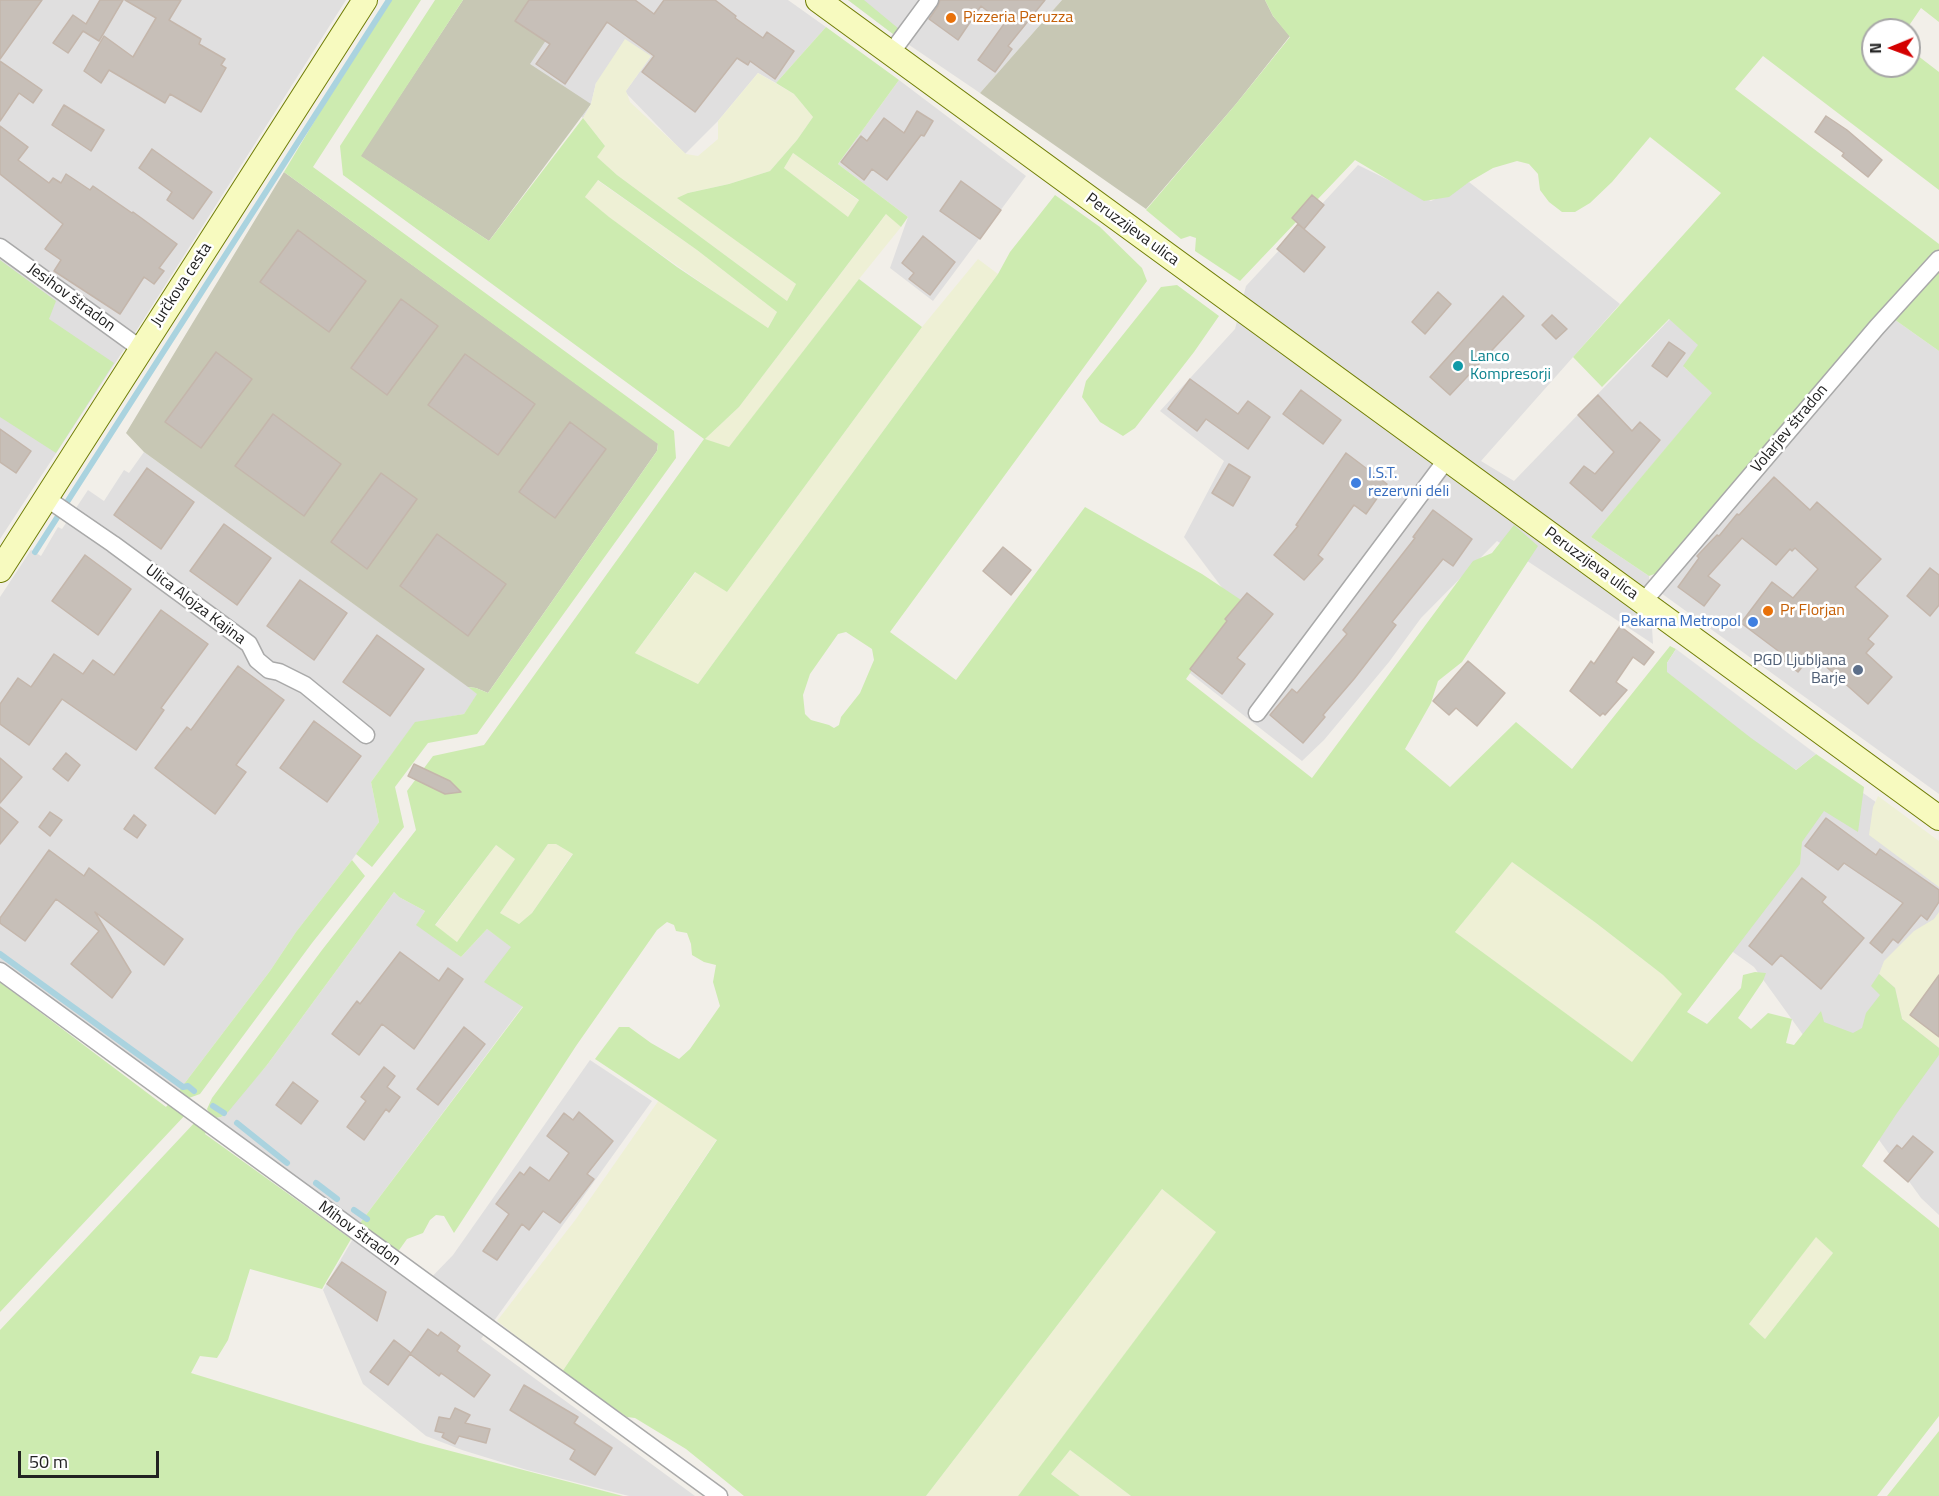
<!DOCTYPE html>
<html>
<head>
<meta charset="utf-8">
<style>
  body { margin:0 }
  #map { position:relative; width:1939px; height:1496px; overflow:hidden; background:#f2efe9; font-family:"Titillium Web",sans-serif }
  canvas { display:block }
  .north { position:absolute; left:1861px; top:18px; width:60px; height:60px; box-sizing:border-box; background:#fff; border:2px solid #a7a7a7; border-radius:50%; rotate:269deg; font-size:16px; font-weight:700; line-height:24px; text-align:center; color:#222 }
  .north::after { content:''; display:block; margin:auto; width:21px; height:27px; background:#d40000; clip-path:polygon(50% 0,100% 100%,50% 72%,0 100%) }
  .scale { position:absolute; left:18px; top:1451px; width:141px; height:27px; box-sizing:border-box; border:3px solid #222; border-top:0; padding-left:8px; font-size:18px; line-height:21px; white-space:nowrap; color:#222; -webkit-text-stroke:4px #fff; paint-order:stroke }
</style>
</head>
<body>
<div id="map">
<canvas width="1939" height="1496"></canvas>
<div class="north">N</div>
<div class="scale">50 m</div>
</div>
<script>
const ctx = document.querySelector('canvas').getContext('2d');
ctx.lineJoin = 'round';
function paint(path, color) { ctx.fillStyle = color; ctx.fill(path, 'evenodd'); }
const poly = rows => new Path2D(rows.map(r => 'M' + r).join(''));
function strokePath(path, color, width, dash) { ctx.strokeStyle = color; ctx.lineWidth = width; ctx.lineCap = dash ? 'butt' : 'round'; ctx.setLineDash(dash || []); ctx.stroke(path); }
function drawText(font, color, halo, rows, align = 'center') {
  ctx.font = font + ' "Titillium Web",sans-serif'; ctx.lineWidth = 5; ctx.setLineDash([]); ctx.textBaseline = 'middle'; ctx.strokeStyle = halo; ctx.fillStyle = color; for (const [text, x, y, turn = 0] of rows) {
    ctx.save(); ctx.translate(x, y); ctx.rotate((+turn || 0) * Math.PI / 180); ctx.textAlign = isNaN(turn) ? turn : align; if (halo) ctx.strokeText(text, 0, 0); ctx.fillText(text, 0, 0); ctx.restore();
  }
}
paint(poly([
  [0,0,346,0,138,328,0,539],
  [463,0,788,0,826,27,776,83,758,73,718,121,685,154,625,92,651,56,596,83,591,104,583,118],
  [848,0,1062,0,980,93,893,34],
  [899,80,1026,176,933,301,890,268,908,217,838,164],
  [1358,165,1431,201,1469,182,1620,304,1481,461,1514,481,1670,319,1699,345,1684,367,1713,393,1591,537,1649,576,1653,644,1497,541,1421,618,1389,662,1324,740,1302,761,1182,667,1229,597,1184,537,1224,461,1160,411,1235,329,1246,286],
  [1891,317,1939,351,1939,794,1661,593],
  [144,452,478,694,464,714,415,723,371,782,379,822,352,860,296,932,270,971,178,1092,0,963,0,597,31,550,41,556,58,527,62,529,88,490,104,501,124,470,129,473],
  [1835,773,1939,847,1939,1215,1921,1198,1754,967,1726,947],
  [394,892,399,897,425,911,417,924,461,957,487,929,511,946,523,1006,360,1223,215,1118,221,1117,267,1065],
  [590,1060,652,1101,481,1339,695,1496,629,1496,527,1470,462,1450,426,1436,363,1384,323,1290,354,1237,423,1286,453,1255]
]), '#e0dfdf');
paint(poly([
  [463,0,573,0,530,64,591,104,489,241,360,156],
  [1062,0,1265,0,1273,16,1290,36,1236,104,1146,209,980,93],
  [284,172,658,443,657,451,488,693,476,688,468,687,144,452,126,433]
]), '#c7c7b4');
paint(poly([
  [625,39,651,56,626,91,630,102,686,154,698,156,718,139,718,121,758,73,794,94,813,117,797,140,770,171,729,184,688,193,746,248,796,284,787,301,617,175,596,157,605,146,583,118,591,104,596,83],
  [793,153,859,201,848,218,784,168],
  [597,180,697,250,777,312,767,329,608,217,585,197],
  [887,213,901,227,859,279,729,448,705,439,739,407],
  [978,259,998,274,698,684,635,653,696,572,727,592,922,327],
  [1878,796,1939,841,1939,887,1869,835,1873,807],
  [548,844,556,844,573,853,532,913,519,924,500,913],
  [496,845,515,859,457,942,435,926],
  [1512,862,1596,923,1663,975,1683,994,1632,1063,1455,932],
  [1939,912,1939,1048,1902,1019,1895,988,1879,974,1884,961,1914,931,1934,919],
  [659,1100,717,1139,562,1372,497,1321,576,1219],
  [1162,1189,1217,1231,1018,1496,926,1496],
  [1816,1236,1833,1253,1765,1339,1749,1324],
  [1070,1450,1131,1496,1080,1496,1051,1474]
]), '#eef0d5');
paint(poly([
  [387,0,421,0,313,167,674,431,676,458,477,734,428,743,395,787,404,827,372,867,356,854,379,822,371,782,415,722,464,714,477,694,468,687,476,688,488,693,657,451,658,444,284,172],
  [435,0,463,0,361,156,489,241,583,118,605,146,597,157,617,175,787,301,796,284,677,198,688,193,729,184,770,171,797,140,813,117,794,94,776,83,826,27,899,80,838,164,908,217,901,227,886,214,739,407,705,439,729,447,859,279,922,327,727,592,695,572,635,653,698,684,998,274,1010,252,1055,195,1100,227,1142,268,1147,281,890,632,956,680,1085,507,1202,574,1241,600,1186,679,1312,778,1473,561,1492,553,1514,525,1538,546,1462,662,1438,681,1431,703,1405,749,1450,787,1516,722,1572,769,1670,646,1676,649,1667,663,1796,770,1816,754,1864,787,1858,832,1824,811,1802,842,1800,864,1687,1012,1707,1024,1741,988,1743,975,1755,972,1766,973,1763,981,1738,1018,1751,1029,1768,1013,1792,1019,1786,1043,1794,1045,1821,1011,1824,1022,1853,1033,1862,1028,1866,1013,1880,995,1871,986,1879,974,1895,988,1902,1019,1939,1048,1939,1055,1897,1113,1862,1166,1939,1228,1939,1416,1877,1496,1131,1496,1070,1450,1051,1474,1080,1496,1018,1496,1216,1232,1162,1189,926,1496,744,1496,686,1449,635,1418,627,1417,562,1372,717,1140,595,1059,619,1027,629,1027,651,1043,679,1059,690,1049,720,1006,713,982,716,965,704,962,692,955,691,944,687,933,676,931,674,925,667,922,657,930,576,1046,454,1233,444,1216,436,1215,430,1220,423,1233,407,1239,397,1253,384,1245,360,1223,523,1007,484,982,511,947,487,929,461,957,416,925,425,911,399,897,394,892,267,1065,228,1112,221,1117,215,1118,209,1113,207,1109,212,1098,322,950,416,830,407,791,433,756,484,745,704,439,343,175,340,146],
  [793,153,859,200,848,217,784,168],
  [598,180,697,250,777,312,768,328,677,267,609,217,585,197],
  [846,632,872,649,874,660,860,693,841,717,839,725,834,728,829,725,811,720,805,714,803,695,810,674,838,634],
  [548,844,556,844,573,854,532,913,519,924,500,913],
  [496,845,515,859,457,942,435,925],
  [1512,862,1596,923,1663,975,1682,994,1632,1062,1455,932],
  [1816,1237,1833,1253,1765,1339,1749,1324],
  [848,0,864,0,899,29,893,34],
  [1265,0,1939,0,1939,22,1921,8,1906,30,1873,30,1873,66,1909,66,1909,49,1939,72,1939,190,1763,56,1735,89,1939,244,1939,250,1895,300,1870,323,1858,343,1660,572,1649,576,1591,537,1712,393,1683,366,1698,345,1669,319,1602,387,1573,357,1721,193,1650,137,1612,182,1590,203,1575,212,1562,212,1549,202,1540,190,1538,174,1529,164,1517,161,1493,168,1469,182,1449,197,1424,201,1355,160,1240,281,1195,251,1196,238,1190,236,1181,239,1146,210,1236,104,1290,37,1273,16],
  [0,260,56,301,49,319,114,363,56,453,0,417],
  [1939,267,1939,351,1891,317],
  [1177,285,1219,316,1194,352,1135,428,1123,436,1100,422,1082,397,1086,381,1161,287],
  [352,860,365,876,312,943,200,1094,189,1098,178,1092,270,971,296,932],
  [0,982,166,1107,171,1101,187,1113,0,1312],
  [197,1120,208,1129,205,1134,351,1239,322,1289,250,1269,228,1340,217,1358,200,1356,191,1373,420,1443,623,1496,0,1496,0,1330],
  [1939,1431,1939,1496,1887,1496]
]), '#cdebb0');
paint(poly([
  [1676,649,1816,754,1796,770,1751,738,1667,672,1667,663]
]), '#e2e2e2');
strokePath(poly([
  [35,552,389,0],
  [0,954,183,1087,188,1086,194,1091],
  [213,1106,224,1113],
  [237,1123,287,1163],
  [316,1183,337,1199],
  [354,1210,367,1219]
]), '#aad3df', 6);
const building = poly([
  [0,0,42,0,0,59,0,0],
  [100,0,123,0,99,41,83,31,68,53,53,43,73,15,86,24,100,0],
  [125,0,181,0,169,20,201,39,199,44,225,59,221,65,226,68,201,112,170,94,165,103,109,70,101,83,84,71,104,36,133,57,156,18,125,0],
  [529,0,635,0,654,14,664,0,715,0,736,16,735,18,763,38,767,32,794,51,775,79,750,61,748,65,737,58,695,112,642,72,654,56,607,22,565,84,536,64,550,44,515,21,529,0],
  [940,0,1045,0,1008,46,1012,49,995,72,978,60,1004,24,981,6,958,40,929,19,938,6,940,0],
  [0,61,42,90,33,103,19,93,0,121,0,61],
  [64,105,104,130,91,151,52,125,64,105],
  [917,111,933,121,924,136,921,135,887,180,872,169,864,180,841,162,861,136,867,141,884,118,904,133,917,111],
  [1826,116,1847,130,1882,160,1868,177,1842,156,1844,153,1815,132,1826,116],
  [0,126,28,147,18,160,49,183,53,178,61,183,66,174,90,190,93,186,132,213,133,212,177,244,159,268,164,271,154,284,144,277,120,314,54,271,61,260,45,249,63,224,0,174,0,126],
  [152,149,212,192,193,219,167,200,172,192,139,168,152,149],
  [961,181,1001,210,980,239,940,211,961,181],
  [1312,195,1324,205,1304,229,1292,218,1312,195],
  [1298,224,1325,247,1304,272,1277,249,1298,224],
  [298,230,366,281,329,332,260,282,298,230],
  [923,236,955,262,930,295,909,279,914,273,902,263,923,236],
  [1438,292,1451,304,1425,334,1412,322,1438,292],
  [1503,296,1524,316,1450,395,1430,377,1503,296],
  [401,299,438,326,387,395,351,368,401,299],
  [1552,315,1567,329,1556,339,1542,325,1552,315],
  [1669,342,1685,353,1667,377,1652,366,1669,342],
  [216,352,252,379,201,448,165,422,216,352],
  [465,354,535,404,498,455,428,405,465,354],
  [1190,379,1238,414,1248,401,1270,417,1248,449,1206,419,1197,431,1168,409,1190,379],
  [1301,390,1341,420,1323,444,1283,414,1301,390],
  [1598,395,1632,431,1640,422,1660,440,1602,511,1570,483,1584,466,1595,474,1614,452,1578,415,1598,395],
  [273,414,341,464,304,516,235,466,273,414],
  [570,422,606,449,555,518,519,492,570,422],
  [0,429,31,451,16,473,0,462,0,429],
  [1346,453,1387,484,1366,514,1354,505,1318,555,1323,559,1304,580,1274,555,1298,526,1296,525,1346,453],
  [1229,464,1250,477,1233,506,1212,493,1229,464],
  [147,468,194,502,161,549,114,515,147,468],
  [381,473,417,499,367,569,331,542,381,473],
  [1774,477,1810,510,1817,502,1881,559,1855,587,1888,616,1868,639,1874,644,1866,653,1892,677,1868,704,1812,654,1798,672,1778,656,1781,653,1741,623,1772,582,1793,598,1818,569,1795,548,1792,551,1790,549,1776,565,1742,538,1708,576,1720,585,1704,606,1678,587,1699,558,1697,556,1717,535,1719,536,1737,514,1739,515,1774,477],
  [1433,510,1472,539,1453,566,1443,559,1392,622,1396,625,1354,679,1323,715,1325,717,1303,743,1270,715,1292,689,1297,693,1347,634,1343,630,1415,538,1413,537,1433,510],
  [224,524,271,558,237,605,190,571,224,524],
  [437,534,506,584,468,636,400,586,437,534],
  [1003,547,1031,570,1011,595,983,571,1003,547],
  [85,555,131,589,98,635,52,601,85,555],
  [1930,568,1939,575,1939,605,1930,616,1907,596,1930,568],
  [300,580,347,613,314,660,267,626,300,580],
  [1247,593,1273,614,1237,658,1245,664,1222,694,1190,669,1227,621,1225,619,1247,593],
  [161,610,208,644,161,708,164,710,136,750,62,699,29,745,0,724,0,704,18,678,31,687,54,654,83,674,93,660,114,675,161,610],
  [1620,626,1654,652,1644,665,1633,657,1616,682,1627,690,1605,715,1603,713,1600,716,1570,691,1591,661,1594,664,1620,626],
  [377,635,424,669,390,716,343,682,377,635],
  [1468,661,1505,693,1477,726,1456,708,1449,715,1433,701,1468,661],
  [238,666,284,700,236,765,246,772,215,814,155,768,187,727,191,730,238,666],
  [314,721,361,756,327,802,280,768,314,721],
  [66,753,80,765,68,781,53,769,66,753],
  [0,758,22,777,0,803,0,758],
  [414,764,450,781,461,792,445,794,408,776,414,764],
  [0,807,18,822,0,844,0,807],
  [50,812,62,820,50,836,39,827,50,812],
  [134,815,146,825,137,838,124,829,134,815],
  [1826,818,1876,855,1880,849,1939,890,1939,902,1927,920,1921,915,1898,943,1893,939,1882,953,1870,943,1903,903,1844,863,1838,870,1805,846,1826,818],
  [49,850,84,876,89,868,183,939,164,965,95,912,131,972,112,998,71,964,99,931,56,899,25,941,0,923,0,918,49,850],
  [1802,878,1826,897,1822,902,1864,938,1821,989,1781,955,1772,965,1749,946,1802,878],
  [400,952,439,981,448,968,463,979,414,1049,382,1024,359,1055,332,1034,357,1001,360,1004,400,952],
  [1939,975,1939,1037,1910,1015,1939,975],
  [464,1027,485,1044,438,1105,417,1089,464,1027],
  [384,1067,395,1076,387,1087,400,1097,389,1112,386,1109,364,1140,347,1127,366,1101,361,1097,384,1067],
  [293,1082,318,1101,301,1124,276,1105,293,1082],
  [579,1112,613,1141,587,1174,594,1179,560,1223,543,1211,529,1230,522,1224,497,1260,483,1251,509,1214,496,1204,520,1172,524,1175,530,1167,549,1181,569,1153,547,1136,564,1113,573,1120,579,1112],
  [1913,1136,1933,1152,1908,1182,1884,1161,1897,1145,1902,1149,1913,1136],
  [342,1262,386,1292,377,1321,327,1284,342,1262],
  [428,1329,438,1336,441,1332,460,1346,457,1351,490,1375,474,1397,441,1373,439,1376,410,1354,388,1385,370,1372,394,1340,411,1353,428,1329],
  [524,1385,578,1417,574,1423,612,1448,595,1475,570,1459,575,1450,510,1410,524,1385],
  [455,1408,470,1415,465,1423,490,1429,486,1443,459,1436,455,1444,442,1437,444,1433,435,1431,439,1417,450,1419,455,1408]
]);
paint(building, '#c7bfb8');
strokePath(building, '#c4b6ab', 1.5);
const street = poly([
  [891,53,930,0],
  [0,247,141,349],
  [46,498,113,544,249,644,257,660,269,670,279,672,305,685,366,735],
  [1643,602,1877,327,1939,259],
  [1257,713,1447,459],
  [0,971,719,1496]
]);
const secondary = poly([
  [818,0,1939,818],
  [0,570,365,0]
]);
strokePath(street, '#a9a9a9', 19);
strokePath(secondary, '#707d05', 26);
strokePath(street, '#fff', 16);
strokePath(secondary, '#f7fabf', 24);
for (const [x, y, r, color] of [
  [951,18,6,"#e8710a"],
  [1458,366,6,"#0f9aa8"],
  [1356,483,6,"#3f7fe0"],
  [1768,611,6,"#e8710a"],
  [1753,622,6,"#3f7fe0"],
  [1858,670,6,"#5c6f8a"]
]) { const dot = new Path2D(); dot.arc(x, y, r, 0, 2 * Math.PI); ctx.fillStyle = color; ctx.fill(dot); strokePath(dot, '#fff', 2); }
drawText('16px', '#c56008', '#fff', [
  ["Pizzeria Peruzza",963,18],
  ["Pr Florjan",1780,611]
], 'left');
drawText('16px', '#222', '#fff', [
  ["Peruzzijeva ulica",1132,230,36],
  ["Jurčkova cesta",182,285,-57],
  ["Jesihov štradon",71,298,36],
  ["Volarjev štradon",1790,429,-50],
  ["Peruzzijeva ulica",1591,564,36],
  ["Ulica Alojza Kajina",195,605,37],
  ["Mihov štradon",359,1234,36]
]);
drawText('16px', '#0d838f', '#fff', [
  ["Lanco",1470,357],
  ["Kompresorji",1470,375]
], 'left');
drawText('16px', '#366cbe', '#fff', [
  ["I.S.T.",1368,474],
  ["rezervni deli",1368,492],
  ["Pekarna Metropol",1741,622,"right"]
], 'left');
drawText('16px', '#4e5e75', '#fff', [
  ["PGD Ljubljana",1846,661],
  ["Barje",1846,679]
], 'right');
</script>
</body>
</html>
